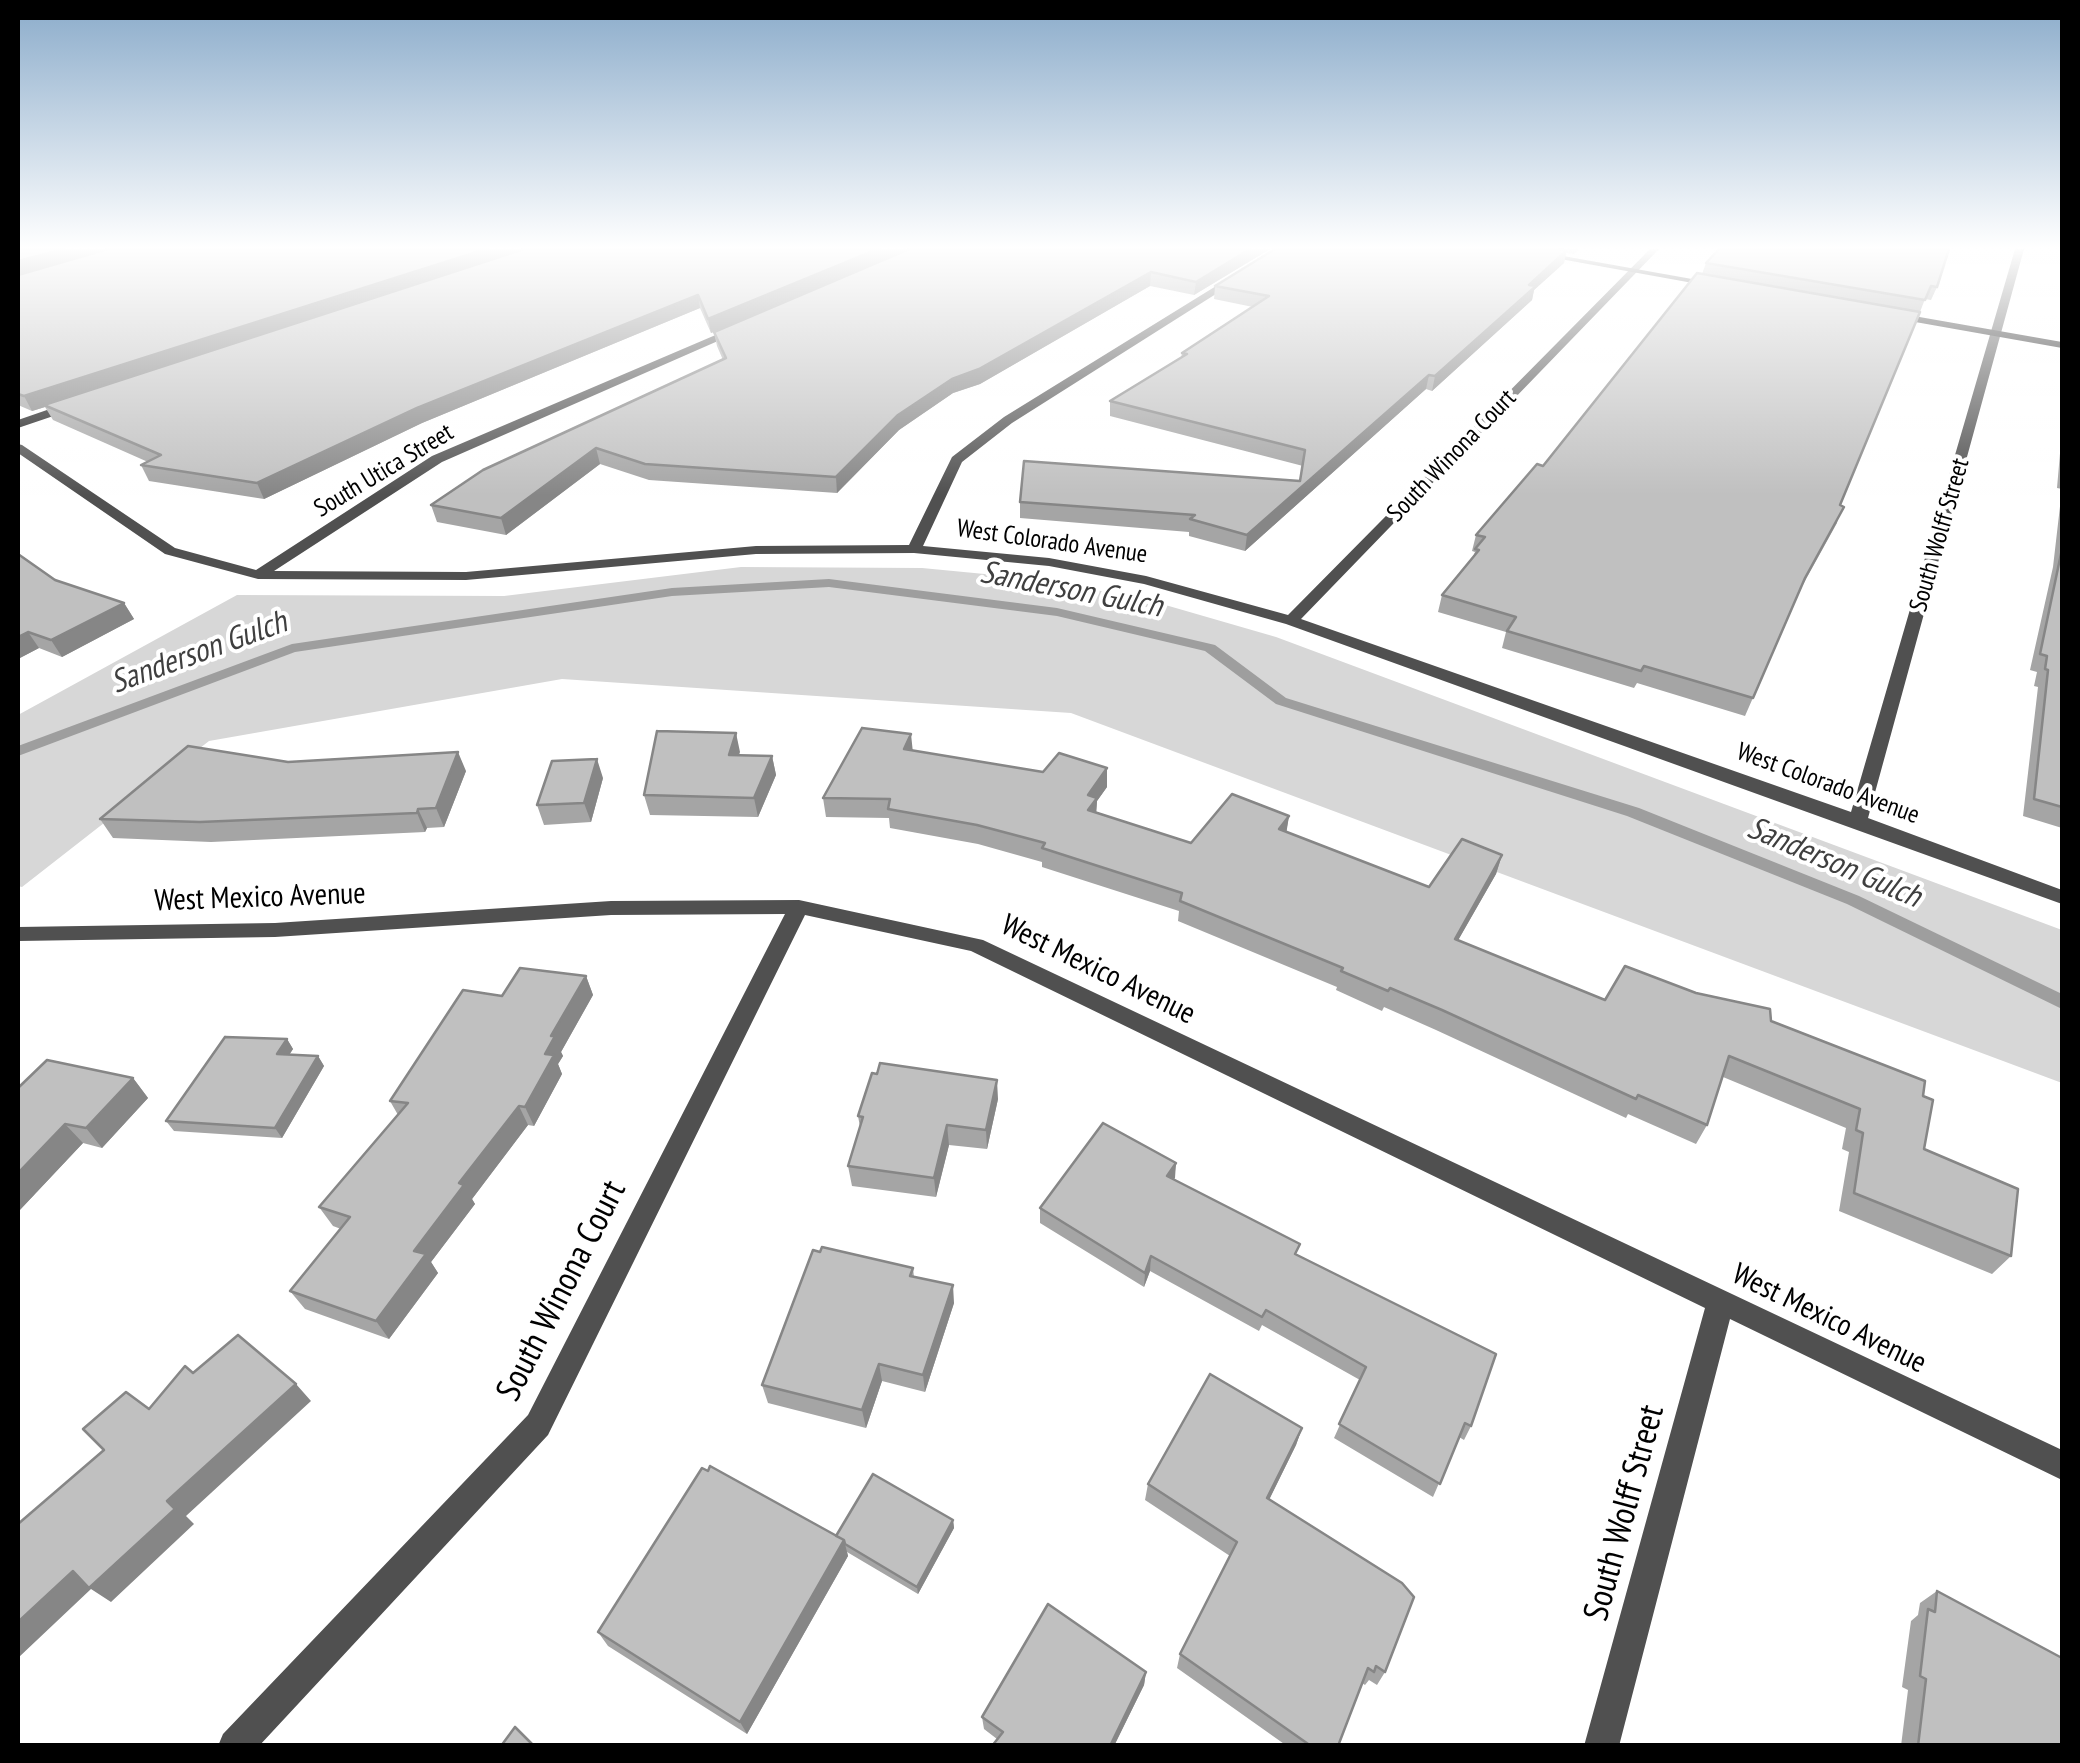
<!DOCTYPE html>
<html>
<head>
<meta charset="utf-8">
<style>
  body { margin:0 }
  #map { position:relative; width:2080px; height:1763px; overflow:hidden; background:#fff; font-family:"PT Sans Narrow",sans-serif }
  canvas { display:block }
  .frame { position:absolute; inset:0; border:20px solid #000; pointer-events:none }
</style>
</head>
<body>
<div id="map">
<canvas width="2080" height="1763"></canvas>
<div class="frame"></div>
</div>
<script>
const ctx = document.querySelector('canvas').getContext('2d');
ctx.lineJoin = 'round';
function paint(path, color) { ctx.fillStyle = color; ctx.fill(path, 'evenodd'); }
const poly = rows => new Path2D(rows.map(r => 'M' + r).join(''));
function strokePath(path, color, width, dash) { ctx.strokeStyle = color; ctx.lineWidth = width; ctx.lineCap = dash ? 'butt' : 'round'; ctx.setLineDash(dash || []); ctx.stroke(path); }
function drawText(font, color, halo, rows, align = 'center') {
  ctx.font = font + ' "PT Sans Narrow",sans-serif'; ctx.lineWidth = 8; ctx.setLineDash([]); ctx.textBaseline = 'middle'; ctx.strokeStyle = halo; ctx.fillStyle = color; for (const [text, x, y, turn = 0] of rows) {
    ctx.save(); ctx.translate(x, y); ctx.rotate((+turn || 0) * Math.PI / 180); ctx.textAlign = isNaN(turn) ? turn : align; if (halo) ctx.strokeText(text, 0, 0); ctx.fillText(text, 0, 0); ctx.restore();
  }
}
paint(poly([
  [741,567,922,568,1047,580,1155,602,1276,637,2062,930,2062,1083,1071,713,562,679,209,741,22,887,18,886,18,715,237,595,504,596]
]), '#d7d7d7');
paint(poly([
  [829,579,1057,608,1215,645,1286,698,1639,808,1859,896,2062,994,2062,1009,1847,904,1627,816,1276,704,1205,651,1057,616,829,587,672,596,295,652,18,756,18,746,292,644,672,588,829,579]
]), '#9e9e9e');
paint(poly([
  [1276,249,1287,249,1012,423,962,462,923,546,1049,558,1146,576,1288,615,1650,249,1659,249,1301,619,1851,812,2015,249,2024,249,1868,818,2062,890,2062,904,1286,624,1144,584,1049,566,914,553,756,554,466,580,258,579,165,554,18,453,18,444,22,445,175,548,256,570,432,456,739,325,743,326,743,330,442,462,274,571,466,572,756,546,909,545,952,457,1004,417,1276,249],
  [799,900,983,940,2062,1450,2062,1480,1730,1319,1619,1746,1584,1746,1705,1308,971,951,805,915,548,1435,259,1746,218,1746,223,1734,528,1415,785,914,611,915,275,937,18,941,18,927,275,923,611,901,799,900]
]), '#505050');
paint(poly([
  [1505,249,1524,249,1720,284,1715,287,1505,249],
  [1891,312,2062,342,2062,348,1887,317,1891,312],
  [73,401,77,402,77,408,18,428,18,420,73,401]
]), '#1d1d1d');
paint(poly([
  [18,249,908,249,711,333,700,308,422,423,264,499,149,481,141,465,148,462,53,420,45,407,32,411,18,405],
  [1270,249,1194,295,1150,286,980,384,953,393,899,430,837,493,649,480,600,464,506,535,437,522,431,505,723,360,717,346,714,332],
  [1275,249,1579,249,1574,254,1566,253,1564,263,1534,290,1532,300,1477,350,1432,391,1426,389,1245,551,1189,536,1189,532,1020,518,1020,502,1300,481,1303,466,1110,416,1110,401,1181,358,1182,353,1253,307,1214,299,1215,286],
  [1706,263,1937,287,1931,300,1925,299,1920,312,1840,505,1837,523,1800,590,1745,716,1637,683,1634,688,1502,648,1506,632,1438,612,1442,595,1473,557,1475,552,1472,551,1476,535,1543,466,1702,274],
  [2062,430,2062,828,2023,816,2038,687,2034,686,2037,672,2030,670,2053,567,2062,489,2057,488],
  [18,554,55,580,124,603,134,619,62,657,39,648,18,659],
  [736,733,739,755,772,756,776,775,758,817,650,815,644,795],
  [913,751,1043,772,1107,768,1107,787,1097,801,1096,812,1191,843,1289,816,1286,832,1429,887,1502,855,1496,874,1458,940,1605,1000,1771,1021,1923,1096,1924,1149,2011,1256,1992,1274,1839,1211,1849,1152,1842,1149,1846,1128,1723,1077,1707,1125,1696,1144,1628,1114,1626,1118,1436,1030,1384,1007,1382,1011,1336,990,1337,987,1178,921,1179,911,1042,867,1042,862,978,844,890,828,889,818,826,817,823,798],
  [288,762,466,771,444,827,427,828,425,832,211,842,113,838,100,819],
  [603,778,591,822,544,825,537,805],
  [586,976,593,995,561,1052,563,1056,558,1064,562,1074,534,1126,528,1125,472,1199,475,1204,431,1262,438,1273,389,1339,305,1309,290,1291,341,1229,333,1226,319,1207,398,1115,390,1101,502,996],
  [287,1039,293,1049,289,1055,318,1056,324,1066,282,1138,174,1131,166,1121],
  [133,1078,148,1098,102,1148,83,1143,18,1212,18,1088],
  [998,1099,987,1149,949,1145,936,1197,852,1186,848,1166,860,1127,858,1116],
  [1176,1163,1174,1179,1297,1255,1471,1426,1464,1440,1459,1437,1433,1497,1334,1438,1360,1380,1262,1325,1259,1331,1150,1271,1144,1287,1040,1223,1040,1208],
  [913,1268,914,1277,954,1303,925,1392,882,1381,866,1428,768,1403,762,1385],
  [1302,1428,1296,1445,1269,1500,1385,1672,1377,1685,1369,1680,1365,1685,1362,1683,1338,1746,1287,1746,1177,1668,1180,1654,1230,1556,1145,1500,1148,1484],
  [953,1520,954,1528,918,1594,847,1552,848,1556,747,1734,608,1646,598,1632,836,1536],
  [1937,1591,2062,1746,1901,1746,1908,1690,1902,1687,1911,1621,1918,1615,1920,1603],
  [1146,1672,1144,1685,1114,1746,992,1746,997,1739,984,1729,982,1717]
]), '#a5a5a5');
paint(poly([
  [64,249,116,249,18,276,18,261],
  [486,249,528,249,44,405,45,407,32,411,24,396],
  [878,249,908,249,711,333,708,319],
  [1250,249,1270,249,1194,295,1196,282],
  [1567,250,1564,263,1534,290,1532,300,1432,391,1435,376],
  [1151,272,1150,286,980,384,953,393,899,430,837,493,836,477,898,415,952,379],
  [698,295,700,308,422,423,264,499,257,483,417,408],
  [1429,375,1426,389,1245,551,1247,535],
  [596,448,600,464,506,535,501,518],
  [124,603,134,619,62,657,51,640],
  [28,632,39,648,18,659,18,637],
  [736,733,740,752,733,774,729,755],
  [911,734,913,753,904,749],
  [458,752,466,771,444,827,436,808],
  [772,756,776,775,758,817,754,798],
  [597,759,603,778,591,822,584,803],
  [1107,768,1107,787,1097,801,1096,817,1087,829,1088,795],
  [418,809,427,828,425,832,417,813],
  [1289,816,1286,835,1279,829],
  [1502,855,1496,874,1448,958,1455,939],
  [586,976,593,995,561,1052,563,1056,558,1064,562,1074,534,1126,525,1107,551,1036],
  [287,1039,293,1049,283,1064,277,1054],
  [318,1056,324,1066,282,1138,275,1128],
  [133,1078,148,1098,102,1148,86,1128],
  [997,1080,998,1099,987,1149,986,1130],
  [519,1106,528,1125,472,1199,475,1204,431,1262,438,1273,389,1339,376,1321,414,1251,459,1183],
  [65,1124,83,1143,18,1212,18,1173],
  [947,1125,949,1145,936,1197,934,1178],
  [1176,1163,1175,1178,1165,1191,1167,1176],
  [1151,1256,1150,1271,1144,1287,1145,1273],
  [953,1285,954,1303,925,1392,923,1375],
  [879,1364,882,1381,866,1428,862,1410],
  [296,1384,311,1401,186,1516,194,1524,111,1602,91,1589,18,1658,18,1622,73,1571,167,1501],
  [1302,1428,1296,1445,1262,1514,1267,1498],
  [953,1520,954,1528,918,1594,917,1587],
  [844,1540,848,1556,747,1734,740,1722],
  [1146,1672,1144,1685,1114,1746,1110,1746]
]), '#868686');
const building = poly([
  [18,249,64,249,18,261,18,249],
  [108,249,486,249,24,396,18,394,18,275,108,249],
  [524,249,878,249,708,319,698,295,417,408,257,483,141,465,161,455,44,405,524,249],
  [909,249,1250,249,1196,282,1151,272,979,369,952,379,898,415,836,477,645,464,596,448,501,518,431,505,483,470,726,358,714,332,909,249],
  [1275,249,1556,249,1567,250,1529,285,1536,286,1480,336,1435,376,1429,375,1247,535,1190,519,1195,515,1020,502,1024,461,1300,481,1305,450,1110,401,1187,354,1182,353,1269,296,1215,286,1275,249],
  [1719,249,1949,249,1937,287,1931,286,1925,300,1706,263,1719,249],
  [1697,273,1920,312,1840,505,1844,507,1805,578,1753,698,1644,666,1641,671,1507,631,1516,617,1442,595,1479,550,1475,549,1485,537,1476,535,1537,464,1543,466,1697,273],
  [2062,549,2062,807,2034,799,2048,670,2045,669,2047,656,2040,654,2062,549],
  [18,554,55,580,124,603,51,640,28,632,18,637,18,554],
  [862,728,911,734,904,749,1043,772,1059,753,1107,768,1088,795,1097,798,1088,810,1191,843,1232,794,1289,816,1279,829,1429,887,1462,839,1502,855,1455,939,1605,1000,1625,966,1696,993,1770,1009,1771,1021,1925,1081,1923,1096,1933,1100,1924,1149,2018,1189,2011,1256,1854,1193,1863,1133,1856,1130,1860,1109,1729,1056,1707,1125,1638,1095,1636,1099,1442,1010,1390,988,1388,991,1341,971,1343,968,1180,901,1182,893,1042,848,1045,843,977,825,888,809,890,799,823,798,862,728],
  [657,731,736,733,729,755,772,756,754,798,644,795,657,731],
  [188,746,288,762,458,752,436,808,418,809,417,813,200,822,100,819,188,746],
  [597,759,584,803,537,805,552,761,597,759],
  [520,968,586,976,551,1036,555,1036,545,1054,554,1055,525,1107,519,1106,459,1183,464,1185,414,1251,426,1254,376,1321,290,1291,350,1217,319,1207,408,1103,390,1101,463,990,502,996,520,968],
  [225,1037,287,1039,277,1054,318,1056,275,1128,166,1121,225,1037],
  [47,1060,133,1078,86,1128,65,1124,18,1173,18,1088,47,1060],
  [880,1063,997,1080,986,1130,947,1125,934,1178,848,1166,863,1117,858,1116,872,1073,877,1074,880,1063],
  [1103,1123,1176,1163,1167,1176,1300,1244,1295,1254,1496,1354,1471,1426,1465,1423,1440,1484,1339,1424,1366,1367,1266,1310,1262,1317,1151,1256,1145,1273,1040,1208,1103,1123],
  [822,1247,913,1268,910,1276,953,1285,923,1375,879,1364,862,1410,762,1385,813,1250,820,1252,822,1247],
  [238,1335,296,1384,167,1501,175,1509,89,1588,73,1571,18,1622,18,1524,104,1450,83,1429,126,1392,149,1409,185,1366,193,1373,238,1335],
  [1210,1374,1302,1428,1267,1498,1402,1583,1414,1597,1385,1672,1376,1666,1374,1672,1368,1668,1338,1746,1311,1746,1180,1654,1237,1542,1148,1484,1210,1374],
  [710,1466,844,1540,740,1722,598,1632,702,1468,708,1471,710,1466],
  [873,1474,953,1520,917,1587,845,1544,844,1540,836,1536,873,1474],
  [1937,1591,2062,1658,2062,1746,1918,1746,1926,1679,1920,1676,1928,1609,1935,1612,1937,1591],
  [1048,1604,1146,1672,1110,1746,992,1746,1003,1732,982,1717,1048,1604],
  [515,1727,534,1746,501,1746,515,1727]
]);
paint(building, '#c0c0c0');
strokePath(building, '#868686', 2.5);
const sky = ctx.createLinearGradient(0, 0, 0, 495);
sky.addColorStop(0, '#8aabca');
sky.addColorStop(0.5, '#fff');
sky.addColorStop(1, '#ffffff00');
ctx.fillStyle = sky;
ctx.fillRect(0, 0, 2080, 495);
drawText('25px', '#000', '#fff', [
  ["South Winona Court",1452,456,-46],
  ["South Utica Street",384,471,-31],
  ["South Wolff Street",1940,535,-74],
  ["West Colorado Avenue",1052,542,8],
  ["West Colorado Avenue",1828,784,20]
]);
drawText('30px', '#000', '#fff', [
  ["West Mexico Avenue",260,898,-2],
  ["West Mexico Avenue",1098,970,26],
  ["West Mexico Avenue",1829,1319,26]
]);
drawText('italic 32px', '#3f3f3f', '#fff', [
  ["Sanderson Gulch",1071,590,11],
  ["Sanderson Gulch",199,653,-20],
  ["Sanderson Gulch",1834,863,23]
]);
drawText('35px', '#000', '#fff', [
  ["South Winona Court",562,1291,-63],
  ["South Wolff Street",1625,1513,-75]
]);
</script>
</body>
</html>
